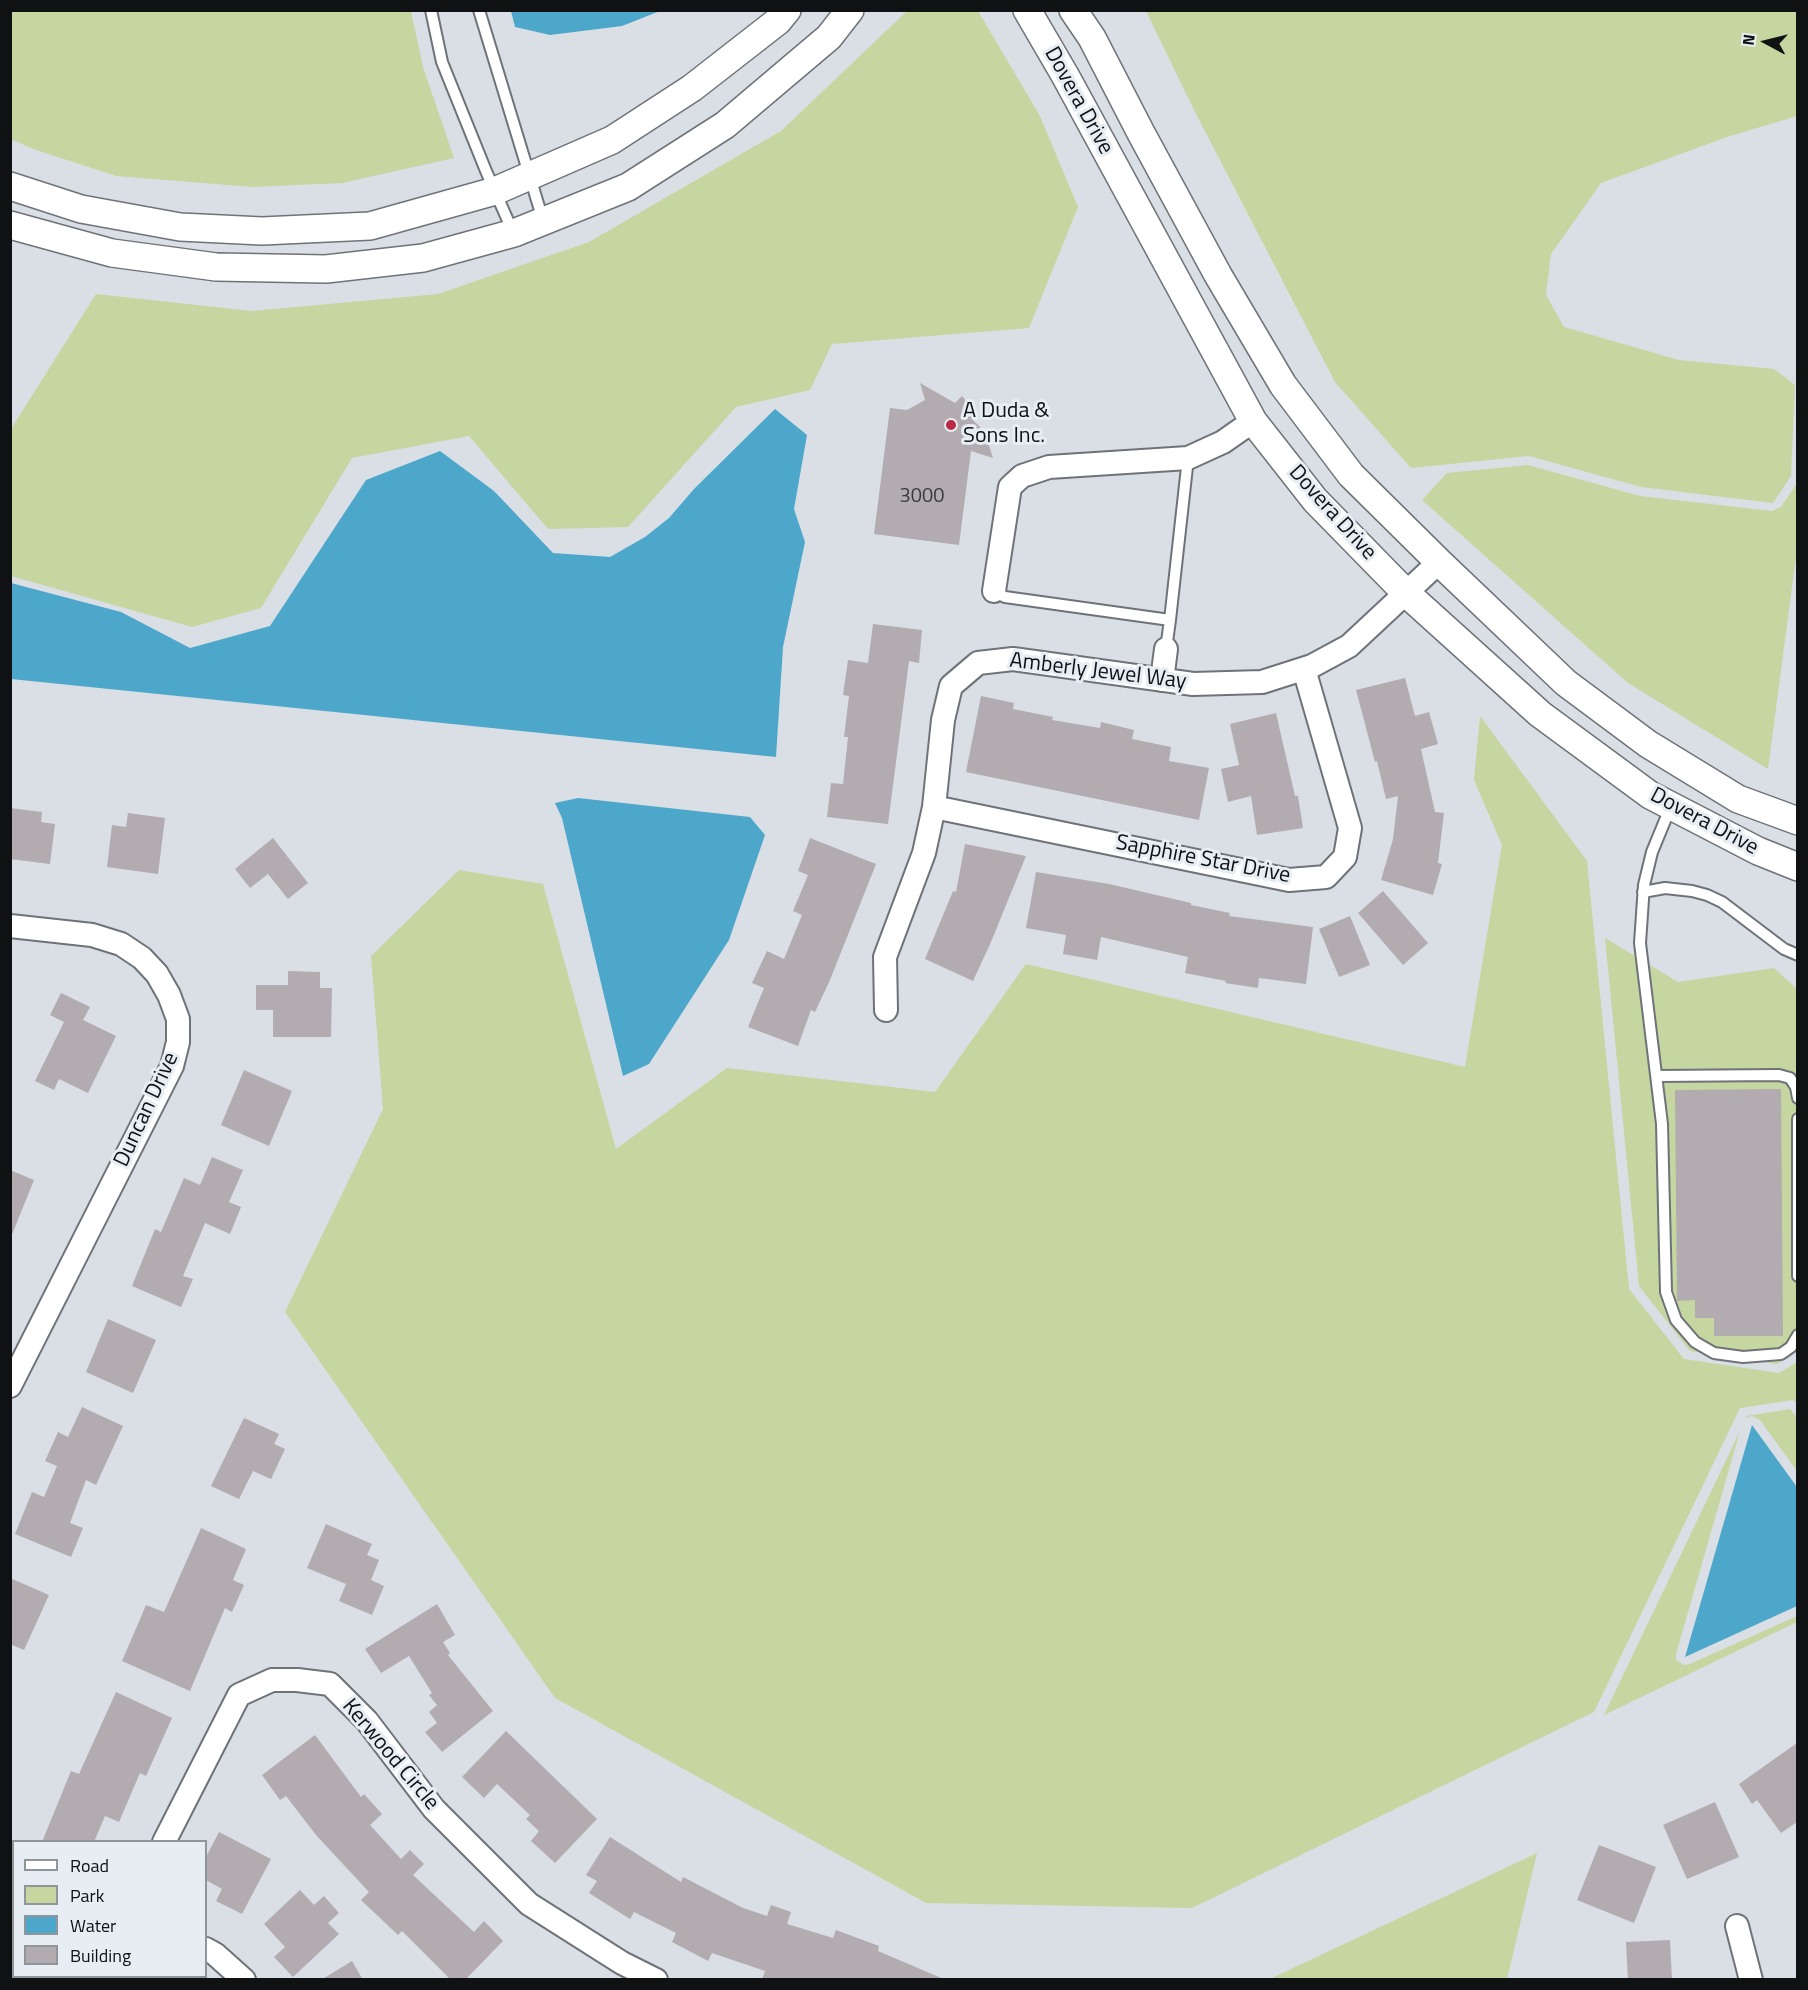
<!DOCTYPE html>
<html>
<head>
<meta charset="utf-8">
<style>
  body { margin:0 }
  #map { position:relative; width:1808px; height:1990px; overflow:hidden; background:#d9dfe5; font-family:"Titillium Web",sans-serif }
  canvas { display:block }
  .frame { position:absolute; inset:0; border:12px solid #0f1113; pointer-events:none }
  .legend { position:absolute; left:12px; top:1840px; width:195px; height:138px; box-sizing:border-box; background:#e6edf3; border:2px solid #909599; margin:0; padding:8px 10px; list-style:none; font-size:18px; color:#0f1113 }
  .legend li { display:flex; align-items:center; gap:12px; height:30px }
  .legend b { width:30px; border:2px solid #909599 }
  .north { position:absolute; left:1736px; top:12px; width:60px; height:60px; -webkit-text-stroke:4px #e6edf3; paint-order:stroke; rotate:277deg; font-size:16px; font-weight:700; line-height:24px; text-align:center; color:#0f1113 }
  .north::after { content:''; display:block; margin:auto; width:21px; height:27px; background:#0f1113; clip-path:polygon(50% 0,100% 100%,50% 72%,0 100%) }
</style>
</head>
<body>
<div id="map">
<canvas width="1808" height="1990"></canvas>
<div class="frame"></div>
<ul class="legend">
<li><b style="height:8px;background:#fff"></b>Road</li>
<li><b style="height:16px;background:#c5d6a0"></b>Park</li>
<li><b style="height:16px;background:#4da7ca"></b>Water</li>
<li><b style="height:16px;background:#b2abb0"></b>Building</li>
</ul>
<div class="north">N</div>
</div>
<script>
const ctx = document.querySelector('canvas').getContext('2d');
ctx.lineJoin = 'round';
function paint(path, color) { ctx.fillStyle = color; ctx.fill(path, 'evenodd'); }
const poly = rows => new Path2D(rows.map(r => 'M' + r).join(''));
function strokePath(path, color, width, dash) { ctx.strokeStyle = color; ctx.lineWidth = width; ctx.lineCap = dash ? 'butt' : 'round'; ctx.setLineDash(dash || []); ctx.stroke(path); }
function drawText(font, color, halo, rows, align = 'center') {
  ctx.font = font + ' "Titillium Web",sans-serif'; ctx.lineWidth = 6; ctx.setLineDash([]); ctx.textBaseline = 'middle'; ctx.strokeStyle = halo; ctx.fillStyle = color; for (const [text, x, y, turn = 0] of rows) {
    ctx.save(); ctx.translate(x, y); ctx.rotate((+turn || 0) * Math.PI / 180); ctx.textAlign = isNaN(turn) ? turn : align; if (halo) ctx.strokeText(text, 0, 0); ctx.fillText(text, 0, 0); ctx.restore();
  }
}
paint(poly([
  [411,11,423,67,454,158,342,183,253,187,116,176,33,149,11,139,11,11],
  [907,11,978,11,1040,116,1078,207,1029,328,832,344,810,390,736,407,628,527,548,529,469,436,352,458,261,608,192,627,11,576,11,429,96,294,252,311,438,294,589,242,781,131],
  [1146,11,1797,11,1797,116,1727,137,1601,183,1551,254,1546,295,1564,327,1679,360,1774,369,1795,385,1791,476,1773,503,1641,487,1529,456,1411,468,1335,382,1194,110],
  [1528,465,1640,496,1772,511,1781,507,1797,483,1797,549,1768,769,1628,683,1422,500,1447,473],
  [1480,716,1587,861,1629,1289,1684,1359,1779,1373,1797,1362,1797,1404,1793,1400,1740,1408,1594,1712,1192,1908,926,1903,555,1698,285,1312,383,1109,371,956,459,870,543,884,616,1149,727,1068,935,1092,1026,964,1465,1067,1502,845,1474,780],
  [1605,938,1678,982,1774,968,1797,989,1797,1351,1777,1364,1690,1351,1639,1286],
  [1790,1409,1797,1417,1797,1471,1760,1420,1752,1416,1746,1418,1747,1416],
  [1740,1431,1676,1654,1676,1660,1684,1665,1690,1664,1797,1616,1797,1622,1604,1715],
  [1537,1853,1507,1979,1270,1979]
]), '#c5d6a0');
paint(poly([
  [511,11,511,10,660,11,622,26,550,35,515,27],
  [775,409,807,435,794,509,805,542,783,647,776,757,11,679,11,583,121,612,190,648,270,626,366,480,440,451,494,491,553,553,610,557,645,537,669,518,694,489],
  [578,798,750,817,765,835,729,940,649,1064,623,1076,562,818,555,803],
  [1752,1425,1797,1487,1797,1606,1685,1657]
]), '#4da7ca');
paint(poly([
  [920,383,955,403,962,396,977,414,972,419,981,428,987,439,993,458,971,451,959,545,874,534,890,408,907,410,925,400],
  [873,624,922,630,919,663,909,661,888,824,827,817,831,783,843,784,848,737,844,737,849,696,843,695,848,660,868,663],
  [1405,678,1415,716,1429,712,1438,744,1421,749,1435,812,1444,813,1438,863,1442,864,1433,895,1381,880,1393,839,1398,796,1386,799,1377,761,1375,762,1356,690],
  [981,696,1014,703,1013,709,1053,717,1052,720,1100,728,1101,722,1134,730,1132,739,1171,747,1169,761,1209,768,1199,820,966,772],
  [1276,713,1295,796,1298,796,1303,828,1257,835,1251,796,1228,802,1221,769,1239,765,1230,724],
  [10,808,42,812,41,822,55,824,50,864,10,859],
  [128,813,165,818,158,874,107,867,112,825,126,827],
  [273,838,308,883,288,899,268,874,250,888,235,869],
  [810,838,876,864,830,980,815,1012,811,1010,798,1046,748,1027,764,988,752,983,767,951,784,959,802,915,793,911,808,875,798,871],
  [965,844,1026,856,991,942,973,981,925,959,953,891,956,892],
  [1036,872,1109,884,1191,903,1191,905,1230,913,1229,916,1313,927,1306,984,1259,978,1258,988,1225,983,1226,981,1185,973,1188,957,1101,937,1097,960,1063,954,1066,935,1026,928],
  [1383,891,1428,943,1403,965,1358,913],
  [1350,916,1370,965,1339,977,1319,929],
  [288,971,320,972,320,988,332,988,331,1037,273,1037,273,1010,256,1010,256,985,288,985],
  [61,993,90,1007,83,1020,116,1036,88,1093,59,1079,54,1090,35,1081,64,1022,50,1015],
  [244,1070,292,1091,269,1146,221,1125],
  [1781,1089,1783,1336,1714,1336,1714,1318,1695,1318,1695,1300,1677,1301,1675,1090],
  [212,1157,243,1170,229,1202,241,1207,230,1234,205,1223,183,1276,193,1279,181,1307,132,1286,155,1229,161,1232,184,1178,200,1185],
  [10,1170,34,1180,11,1237,10,1237],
  [108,1319,156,1340,133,1393,86,1372],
  [82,1407,123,1426,96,1485,86,1480,70,1523,83,1528,71,1557,15,1534,32,1492,44,1497,57,1466,45,1461,58,1432,68,1437],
  [244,1418,279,1434,274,1444,285,1449,271,1479,253,1471,239,1499,211,1486],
  [326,1524,372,1544,367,1555,379,1560,371,1580,384,1586,372,1615,339,1601,346,1584,307,1568],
  [201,1528,246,1549,233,1580,244,1585,232,1612,225,1608,190,1691,122,1661,146,1605,164,1612],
  [10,1578,49,1595,24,1650,10,1644],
  [437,1604,455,1635,443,1642,450,1653,448,1655,493,1711,442,1752,425,1732,437,1723,429,1712,437,1705,429,1695,432,1693,409,1656,381,1673,365,1649],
  [116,1692,172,1718,146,1776,140,1773,119,1822,105,1816,94,1842,42,1842,71,1771,79,1774],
  [506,1731,597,1819,555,1863,531,1841,539,1831,526,1819,530,1815,497,1784,484,1798,462,1777],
  [315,1735,361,1797,364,1794,382,1814,370,1825,401,1859,410,1850,424,1864,413,1875,474,1932,484,1921,503,1941,465,1980,451,1980,402,1931,398,1935,361,1900,369,1892,316,1835,286,1796,280,1800,262,1775],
  [1797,1743,1797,1822,1781,1833,1757,1800,1752,1804,1739,1784],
  [1715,1802,1739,1857,1687,1879,1663,1825],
  [219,1832,271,1859,242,1914,216,1901,222,1889,206,1880,206,1857],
  [610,1837,681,1882,683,1877,743,1908,767,1916,771,1905,791,1912,787,1924,833,1938,836,1930,879,1946,878,1951,946,1980,762,1980,765,1971,712,1953,708,1961,672,1942,676,1933,634,1912,630,1919,589,1893,597,1881,586,1875],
  [1599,1845,1656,1867,1634,1923,1577,1900],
  [300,1890,314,1905,324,1896,339,1913,328,1923,339,1934,293,1977,274,1957,285,1947,264,1924],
  [1670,1940,1672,1980,1628,1980,1626,1942],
  [352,1961,363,1980,321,1980]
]), '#b2abb0');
const service = poly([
  [431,10,442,62,486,171,513,232],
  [479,10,543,220],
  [994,591,1005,597,1170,620,1166,649],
  [1170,620,1188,458],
  [1671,806,1652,852,1644,885,1640,943,1662,1124,1666,1292,1676,1320,1695,1342,1714,1353,1743,1357,1781,1354,1791,1347,1798,1335],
  [1643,892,1665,888,1692,891,1707,895,1722,902,1784,949,1798,955],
  [1657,1076,1779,1075,1790,1078,1796,1087,1798,1098],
  [1798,1119,1798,1276]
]);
const minor = poly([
  [994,591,1010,487,1022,476,1049,467,1188,458,1223,442,1253,421],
  [1162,680,1166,649],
  [934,807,1289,880,1326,877,1345,857,1350,828,1304,669],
  [10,926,92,935,121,944,142,958,157,974,169,995,178,1019,178,1042,172,1066,10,1386],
  [886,1010,885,957,924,853,934,807,943,720,951,686,978,663,1013,659,1193,684,1262,682,1312,666,1349,646,1439,562],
  [164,1842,239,1695,272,1680,297,1680,330,1684,367,1721,434,1809,529,1904,622,1963,656,1980],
  [1737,1926,1751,1980],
  [206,1949,215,1954,244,1980],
  [86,1980,88,1976]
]);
const tertiary = poly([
  [1027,10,1066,77,1253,421,1315,500,1406,593,1540,714,1650,795,1758,851,1798,867],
  [1073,10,1092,38,1141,133,1218,275,1283,385,1351,475,1439,562,1566,683,1648,744,1738,799,1798,821],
  [10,186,81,209,180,227,262,231,370,226,495,191,612,140,692,88,778,21,787,10],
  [10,225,112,253,216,267,326,269,423,258,514,233,628,187,725,125,829,37,850,10]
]);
strokePath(service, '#6e7379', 14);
strokePath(minor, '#6e7379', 26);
strokePath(tertiary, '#6e7379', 30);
strokePath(service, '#fff', 10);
strokePath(minor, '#fff', 22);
strokePath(tertiary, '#fff', 27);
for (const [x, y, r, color] of [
  [951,425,6,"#ba2946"]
]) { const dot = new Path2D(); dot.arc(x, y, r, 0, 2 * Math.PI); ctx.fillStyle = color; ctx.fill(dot); strokePath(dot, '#e6edf3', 2); }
drawText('20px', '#38383a', null, [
  ["3000",922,497]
]);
drawText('22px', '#0f1113', '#e6edf3', [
  ["Dovera Drive",1078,101,61],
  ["Dovera Drive",1332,513,48],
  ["Amberly Jewel Way",1098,672,7],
  ["Dovera Drive",1704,822,28],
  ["Sapphire Star Drive",1203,860,11],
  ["Duncan Drive",147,1110,-65],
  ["Kerwood Circle",390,1755,50]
]);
drawText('22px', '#0f1113', '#e6edf3', [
  ["A Duda &",963,412],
  ["Sons Inc.",963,437]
], 'left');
</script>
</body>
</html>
